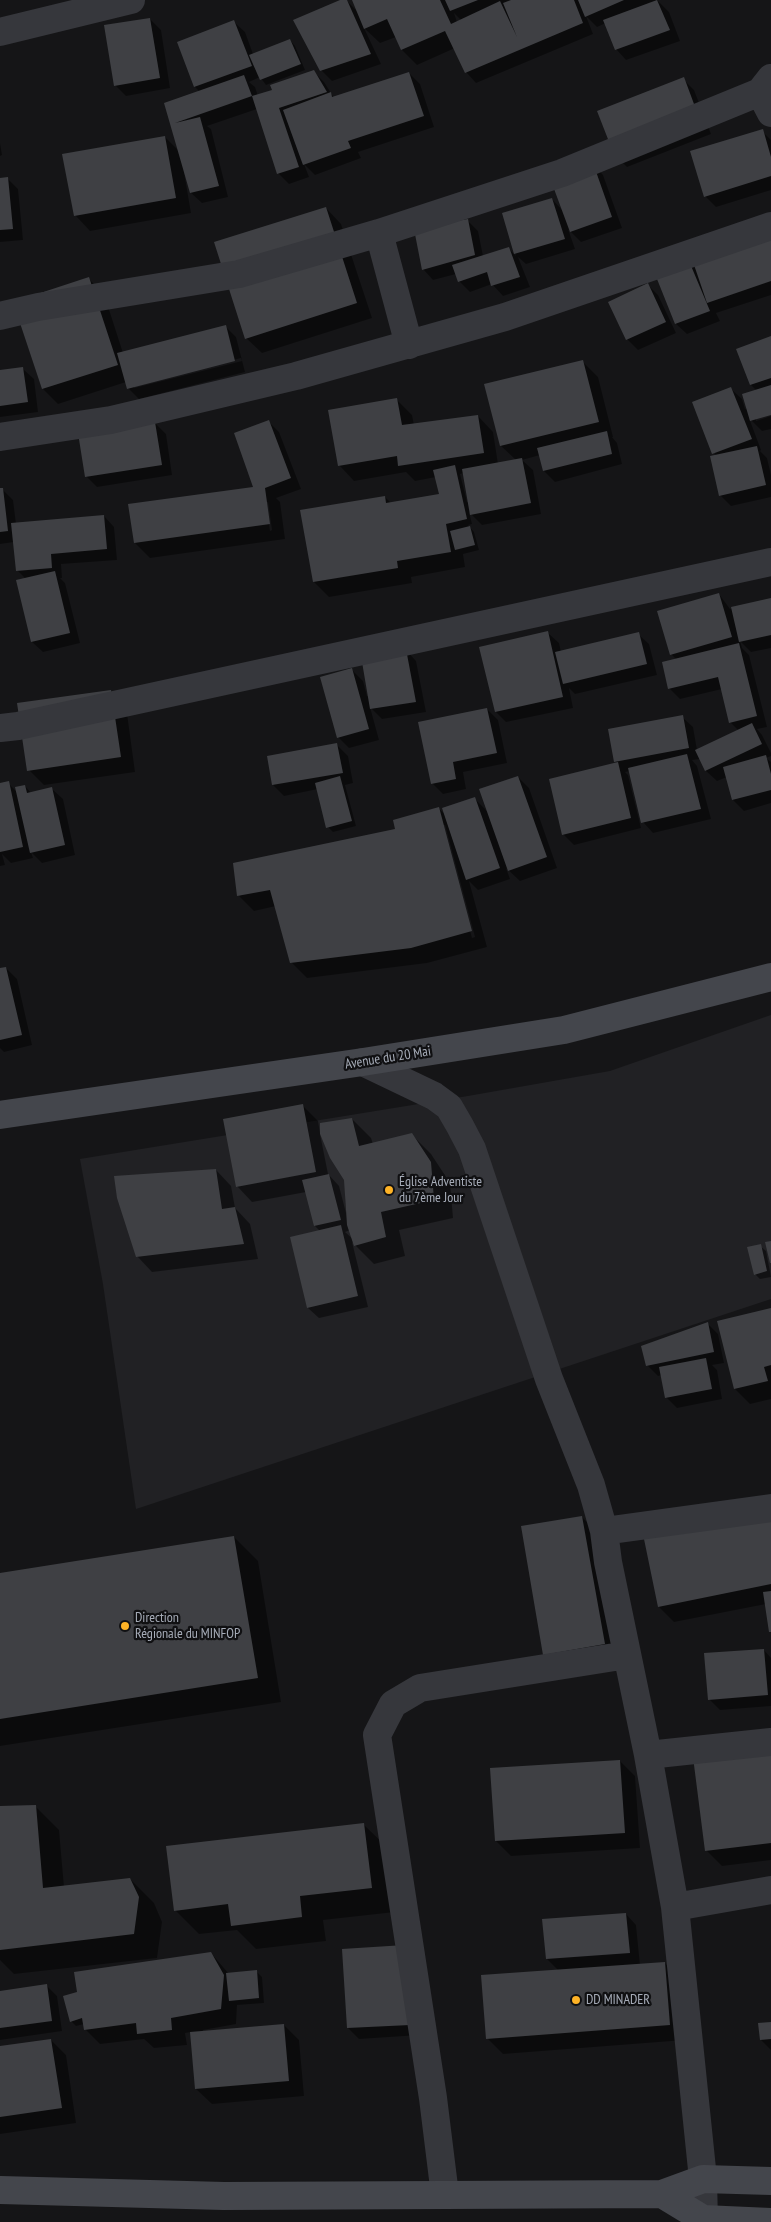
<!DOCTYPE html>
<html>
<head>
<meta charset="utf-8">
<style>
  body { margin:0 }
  canvas { display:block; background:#151517 }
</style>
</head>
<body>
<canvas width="771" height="2222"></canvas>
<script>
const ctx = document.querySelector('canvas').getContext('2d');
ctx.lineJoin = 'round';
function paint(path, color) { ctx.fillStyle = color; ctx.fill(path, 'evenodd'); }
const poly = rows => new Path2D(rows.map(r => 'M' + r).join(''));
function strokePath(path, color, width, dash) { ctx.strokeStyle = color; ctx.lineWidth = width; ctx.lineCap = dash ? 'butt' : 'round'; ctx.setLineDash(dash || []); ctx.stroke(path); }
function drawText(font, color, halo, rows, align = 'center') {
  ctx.font = font + ' "PT Sans Narrow",sans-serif'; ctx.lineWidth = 4.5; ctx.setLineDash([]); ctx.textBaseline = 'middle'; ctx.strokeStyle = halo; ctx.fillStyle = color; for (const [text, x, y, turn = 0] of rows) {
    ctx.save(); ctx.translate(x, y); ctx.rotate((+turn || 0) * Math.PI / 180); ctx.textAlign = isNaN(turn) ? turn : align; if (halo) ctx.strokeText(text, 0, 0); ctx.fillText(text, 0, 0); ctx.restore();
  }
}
paint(poly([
  [771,1015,771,1299,136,1509,103,1284,80,1159,468,1096,610,1071]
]), '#212124');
paint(poly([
  [343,0,346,0,358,12,353,0,657,0,669,12,680,41,626,60,616,49,606,23,597,27,586,16,593,34,476,83,466,72,455,48,417,65,402,50,396,37,380,43,364,28,381,64,332,81,321,70],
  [454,13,461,20,457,22],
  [150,19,161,30,170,88,126,96,115,85],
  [234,22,245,32,253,54,290,40,295,46,305,70,266,85,260,77,249,82,255,87,258,96,274,91,313,71,324,82,334,98,409,73,420,84,434,127,358,152,361,158,315,175,304,164,309,177,289,184,278,173,257,109,207,126,211,129,228,197,202,203,191,193,185,172,184,172,191,213,90,231,75,215,165,137,180,152,166,104,200,92,195,87,179,42],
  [683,79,694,90,711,134,627,167,616,156],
  [762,131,771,140,771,190,716,207,705,196],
  [0,143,2,155,0,156],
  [593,164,603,175,622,228,581,242,568,229,575,249,526,264,518,257,530,287,503,296,492,284,470,292,459,281,456,274,433,280,423,269,467,220,478,231,483,256,508,248,516,256,503,214,552,199,563,211],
  [0,179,8,179,18,189,23,240,0,242],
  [326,208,341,224,372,318,262,353,246,338],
  [771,232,771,295,716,313,720,321,687,334,676,324,657,275,689,262,697,270],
  [89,279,104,294,123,353,226,327,236,337,245,372,139,399,128,388,126,382,58,404,43,389],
  [241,358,242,361,134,388,134,386],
  [648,285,658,295,676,333,638,350,627,339],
  [771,338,771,413,756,418,756,421,771,416,771,429,762,431,749,418,761,450,760,451,767,458,771,475,771,497,731,506,720,495,716,456,694,403,731,389,742,399,745,409,747,408,757,391,751,385],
  [583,362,598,377,613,437,612,437,617,443,622,464,555,482,544,471,540,455,522,460,533,470,541,514,482,525,469,512,472,524,468,525,474,532,479,550,463,554,465,567,411,577,412,583,329,597,314,582,385,497,391,503,440,495,436,477,415,481,406,472,354,481,339,465,397,400,412,415,414,425,478,416,493,432,498,464,516,460,501,446],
  [464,473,469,502,467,502,460,474],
  [23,369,34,379,38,412,0,417,0,372],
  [269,422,279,432,301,489,276,498,280,502,285,539,150,558,135,543,255,488],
  [266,502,268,502,272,530,270,531],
  [155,423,166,434,172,475,97,487,86,476],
  [2,489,13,500,16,524,104,516,114,527,117,560,61,564,62,578,60,578,65,583,80,643,43,652,32,642,18,581,26,579,17,570,14,542,0,544,0,490],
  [719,594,730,609,771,599,771,648,751,652,740,641,742,648,749,655,767,727,757,729,762,735,771,753,771,756,766,758,771,762,771,803,744,811,733,800,727,777,717,781,706,771,700,759,692,760,697,766,711,819,653,833,643,822,630,771,625,772,628,775,641,828,574,845,563,834,618,764,615,761,682,717,693,727,697,750,738,730,730,722,722,689,680,699,669,688,677,660,671,654],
  [548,633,559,643,561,652,638,634,649,644,657,675,575,694,569,688,573,708,506,722,496,712],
  [406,650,416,661,426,712,382,719,370,707,379,740,349,748,338,737,352,670,363,681,367,696,369,696],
  [111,691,126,706,135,772,44,785,29,770],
  [487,709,498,720,507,763,463,772,466,789,443,794,432,783],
  [337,745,348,756,353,783,345,785,356,826,333,832,328,827,318,789,284,796,273,785],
  [518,777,529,788,557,868,520,881,506,868,510,879,478,890,469,881,487,947,427,963,307,978,291,962,276,906,254,911,239,896,397,830,439,809,446,815,475,799,488,812],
  [443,825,445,825,475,937,472,938],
  [8,783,18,793,25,786,31,793,52,789,63,799,75,855,42,863,31,852,33,858,11,863,2,854,5,865,0,866,0,784],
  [6,968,17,979,32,1045,4,1052,0,1048,0,970],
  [302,1105,318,1121,320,1133,352,1119,371,1138,373,1144,412,1135,431,1154,450,1183,453,1218,399,1230,405,1256,374,1264,352,1242,368,1307,319,1318,308,1308,320,1231,315,1226,306,1192,252,1202,237,1186],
  [320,1134,345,1179,346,1213,339,1186,328,1174],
  [350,1230,354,1240,345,1232],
  [216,1170,231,1186,235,1208,250,1224,258,1259,152,1272,137,1256],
  [760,1246,766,1251,771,1277,760,1279,755,1274],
  [771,1309,771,1399,750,1404,735,1389],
  [708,1324,718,1334,724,1363,712,1365,717,1370,722,1399,677,1408,666,1397,662,1375,658,1376,647,1365],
  [771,1515,771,1633,766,1604,674,1622,659,1607],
  [582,1517,597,1532,619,1659,560,1669],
  [234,1537,258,1561,281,1702,0,1746,0,1574],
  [764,1650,771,1658,771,1706,720,1710,709,1699],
  [771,1749,771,1860,722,1866,707,1851],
  [620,1761,635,1776,640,1848,511,1856,496,1841],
  [35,1806,59,1830,64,1887,130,1879,154,1903,162,1922,157,1958,14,1974,0,1960,0,1807],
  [364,1825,388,1848,395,1912,323,1920,326,1941,256,1949,237,1930,199,1934,175,1910],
  [626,1914,636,1925,640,1965,665,1963,680,1979,685,2040,503,2054,487,2038,559,1971,547,1959],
  [343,1950,420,2035,359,2039,348,2028],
  [211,1953,229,1974,256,1971,262,1977,264,2003,237,2005,236,2024,203,2030,203,2032,284,2025,299,2040,304,2096,212,2104,196,2089,191,2032,185,2033,187,2045,154,2048,144,2039,100,2044,85,2029,84,2024,76,2026,71,2021],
  [46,1985,57,1996,62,2031,0,2040,0,1992],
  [771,2023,771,2050,761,2040],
  [51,2040,66,2055,76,2123,0,2134,0,2047]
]), '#0007');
paint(poly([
  [340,0,347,0,371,54,320,71,293,20],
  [352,0,440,0,451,24,500,1,517,37,503,3,511,0,574,0,583,23,465,73,445,31,401,50,387,19,364,29],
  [445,0,478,0,450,11],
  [578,0,624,0,585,17],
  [657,0,670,30,615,50,603,20],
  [150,18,160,78,114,86,104,25],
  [234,20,252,66,194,87,177,42],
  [290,39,301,64,260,80,249,55],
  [314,70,327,92,279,108,299,167,277,174,252,96,272,90,270,85],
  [409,72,424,116,348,141,351,148,303,165,283,110,331,92,332,97],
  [244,75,252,96,175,123,200,117,219,186,190,193,164,103],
  [684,77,701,123,615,157,597,111],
  [763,129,771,157,771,176,704,197,690,151],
  [165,136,176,198,74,216,62,154],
  [593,163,612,217,570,232,550,178],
  [8,177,13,229,0,230,0,178],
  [552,198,565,239,514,254,502,213],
  [326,207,357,303,245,339,214,242],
  [468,219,475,255,422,270,414,229],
  [771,230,771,281,707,303,691,256],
  [509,247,520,277,491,286,487,272,458,282,452,265],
  [689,261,710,311,675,324,655,274],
  [89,277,118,365,42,389,13,302],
  [648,283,666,322,626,340,608,302],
  [226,325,235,361,127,389,117,353],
  [771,336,771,378,750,385,736,349],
  [583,360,599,422,500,446,484,384],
  [23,367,28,402,0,406,0,370],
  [771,385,771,415,750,421,742,394],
  [731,387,752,439,712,454,692,402],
  [397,398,402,425,478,415,484,453,398,466,397,456,338,466,328,410],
  [269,420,291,478,265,488,270,524,134,543,128,504,253,487,234,433],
  [155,422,162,465,85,477,78,433],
  [607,431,612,454,543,471,537,448],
  [757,446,766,485,719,496,710,456],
  [522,458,531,503,470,515,462,469],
  [455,465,467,519,446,524,451,552,397,561,398,568,313,582,300,510,385,496,386,503,439,494,433,470],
  [0,488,3,488,8,531,0,532],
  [104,515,107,549,51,554,52,568,16,571,11,523],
  [470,526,475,545,455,550,450,531],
  [55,571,70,633,31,642,16,580],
  [719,593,732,637,670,655,657,611],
  [771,598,771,635,739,642,731,607],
  [548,631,563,697,495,712,479,647],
  [639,632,647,664,563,684,555,652],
  [739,643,757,716,729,723,718,677,668,689,662,662],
  [406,649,416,702,370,709,361,656],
  [352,668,369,729,337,738,320,677],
  [111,690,121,757,27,771,17,703],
  [487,708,497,753,453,762,456,779,431,784,418,722],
  [683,715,689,748,614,762,608,729],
  [752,723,762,744,705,771,695,750],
  [337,743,343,773,272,785,267,756],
  [687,754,701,809,641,823,628,768],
  [766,755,771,774,771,790,732,800,723,767],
  [618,762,631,818,562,835,549,779],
  [340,776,352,821,326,828,315,783],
  [518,776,547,857,508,871,479,789],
  [9,781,23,847,0,852,0,783],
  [25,785,27,793,52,787,65,845,30,853,15,787],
  [475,797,500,868,466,880,442,808],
  [439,807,472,931,411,948,290,963,270,890,237,896,233,863,395,829,393,820],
  [6,967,22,1035,0,1040,0,968],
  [303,1104,316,1172,236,1187,223,1119],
  [352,1118,359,1146,412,1133,431,1162,434,1200,381,1212,386,1237,354,1246,347,1225,344,1180,330,1158,320,1134,320,1123],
  [216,1169,222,1209,235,1207,244,1244,136,1257,117,1198,114,1176],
  [329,1174,341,1220,314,1226,302,1180],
  [341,1225,358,1296,307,1308,290,1237],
  [771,1241,771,1263,770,1263,765,1242],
  [761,1244,767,1271,754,1275,747,1247],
  [771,1308,771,1365,764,1367,768,1381,734,1389,717,1321],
  [708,1322,714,1352,646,1366,641,1346],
  [706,1358,712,1389,665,1398,659,1367],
  [771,1513,771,1584,658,1607,644,1539],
  [582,1516,605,1644,543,1655,521,1526],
  [234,1536,258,1678,0,1719,0,1573],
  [771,1591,771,1632,769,1632,763,1592],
  [764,1649,768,1695,708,1700,704,1653],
  [771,1747,771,1843,705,1851,693,1757],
  [620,1760,625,1833,495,1841,490,1768],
  [36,1805,43,1888,130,1878,139,1897,134,1934,0,1950,0,1806],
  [364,1823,372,1888,300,1896,302,1917,231,1926,228,1904,174,1911,166,1846],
  [626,1913,630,1953,546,1959,542,1919],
  [405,1945,410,2025,347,2028,342,1949],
  [211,1952,224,1975,221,2009,171,2018,172,2030,137,2034,136,2023,84,2030,82,2018,70,2022,63,1996,77,1992,74,1972],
  [665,1962,670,2025,486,2039,481,1975],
  [257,1970,259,1998,229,2001,226,1973],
  [47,1984,52,2021,0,2028,0,1991],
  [771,2022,771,2039,760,2040,758,2023],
  [284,2024,289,2081,195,2089,190,2032],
  [51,2039,62,2108,0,2117,0,2046]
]), '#3f4044');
strokePath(poly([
  [0,32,131,0],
  [760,92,771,113],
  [379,233,409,345],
  [0,316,38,307,239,274,379,233,562,173,760,92,771,78],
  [0,437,111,420,296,376,505,317,771,226],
  [0,728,18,726,771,562],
  [363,1062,434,1096,449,1107,460,1126,472,1149,549,1379,591,1485,604,1531,608,1562,648,1755,675,1907,703,2179,704,2222],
  [604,1531,771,1508],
  [648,1755,771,1742],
  [675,1907,771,1890],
  [445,2195,433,2098,377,1735,393,1704,420,1688,627,1655]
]), '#36373c', 28);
strokePath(poly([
  [0,1115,363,1062,564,1030,771,977],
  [0,2190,224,2196,662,2194,703,2179,771,2181],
  [662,2194,703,2219,771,2222]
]), '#44464c', 28);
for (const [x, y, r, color] of [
  [389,1190,5,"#feb326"],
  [125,1626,5,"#feb326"],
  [576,2000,5,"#feb326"]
]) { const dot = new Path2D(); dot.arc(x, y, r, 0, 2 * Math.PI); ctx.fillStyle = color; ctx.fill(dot); strokePath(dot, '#101012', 2); }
drawText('14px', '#a6acb8', '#101012', [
  ["Avenue du 20 Mai",388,1058,-9]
]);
drawText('14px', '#a6acb8', '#101012', [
  ["Église Adventiste",399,1182],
  ["du 7ème Jour",399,1198],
  ["Direction",135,1618],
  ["Régionale du MINFOP",135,1634],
  ["DD MINADER",586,2000]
], 'left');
</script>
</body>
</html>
